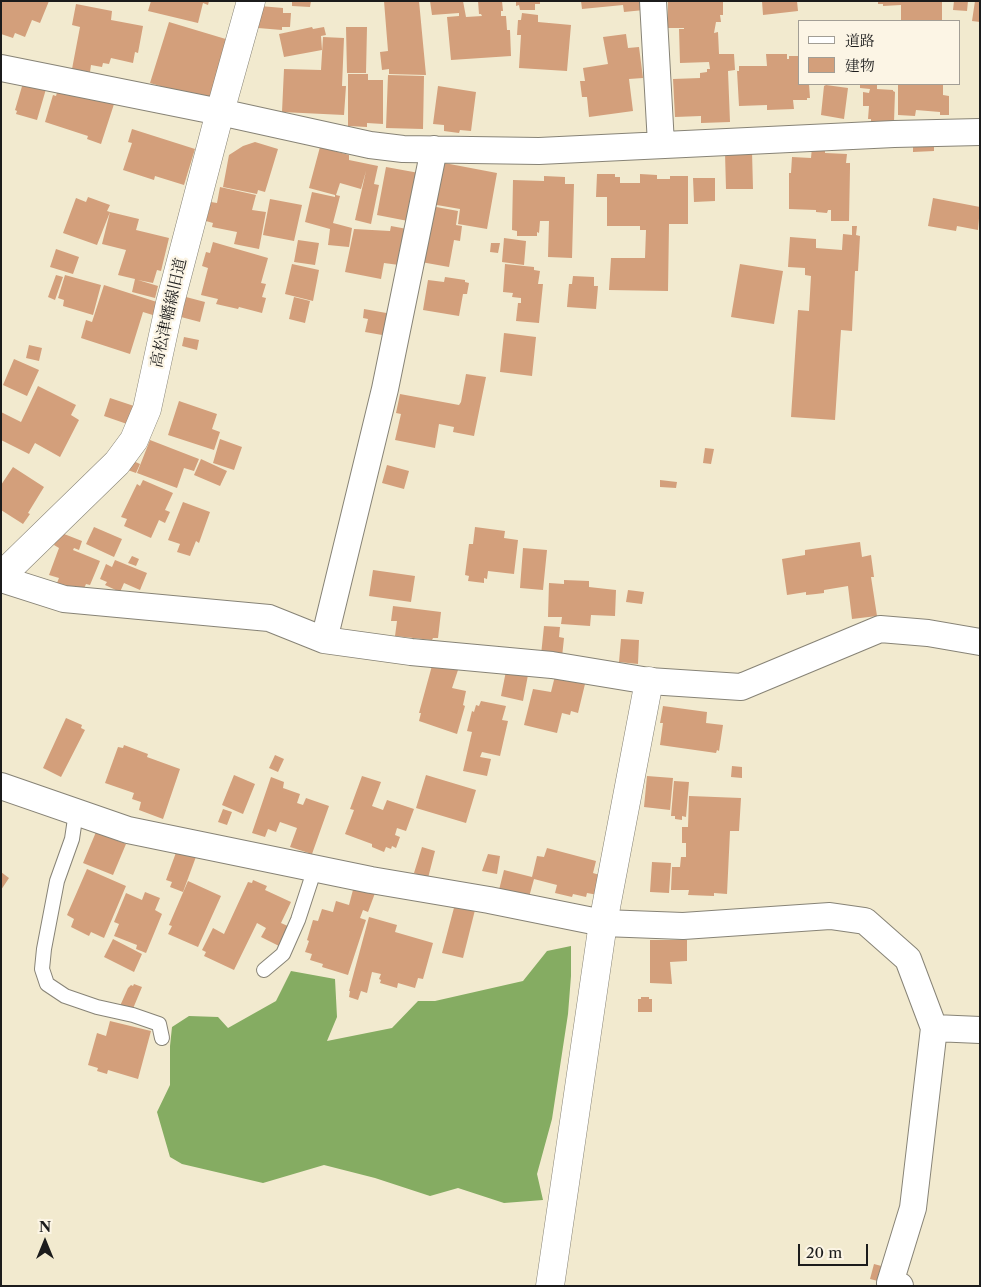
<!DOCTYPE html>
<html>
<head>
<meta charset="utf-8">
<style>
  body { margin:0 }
  #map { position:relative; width:981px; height:1287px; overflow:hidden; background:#f2eacf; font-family:"Libre Caslon Text","Noto Serif JP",serif }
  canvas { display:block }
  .frame { position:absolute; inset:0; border:2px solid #1c1c1c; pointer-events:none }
  .legend { position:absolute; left:798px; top:20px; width:162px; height:65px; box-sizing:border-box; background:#fcf5e5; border:1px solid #a29e95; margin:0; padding:6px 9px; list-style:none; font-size:15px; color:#1c1c1c }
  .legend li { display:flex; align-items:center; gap:10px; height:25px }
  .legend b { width:25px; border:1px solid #a29e95 }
  .north { position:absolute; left:20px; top:1217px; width:50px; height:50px; -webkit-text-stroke:4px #fcf5e5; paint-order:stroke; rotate:0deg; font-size:14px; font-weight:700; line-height:20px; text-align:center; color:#1c1c1c }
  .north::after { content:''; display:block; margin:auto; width:18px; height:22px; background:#1c1c1c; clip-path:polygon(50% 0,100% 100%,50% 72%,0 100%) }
  .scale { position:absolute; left:798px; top:1244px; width:70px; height:22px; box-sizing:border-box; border:2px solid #1c1c1c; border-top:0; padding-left:6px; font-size:15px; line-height:18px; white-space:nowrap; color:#1c1c1c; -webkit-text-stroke:4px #fcf5e5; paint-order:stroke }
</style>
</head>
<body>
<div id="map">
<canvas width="981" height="1287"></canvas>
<div class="frame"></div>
<ul class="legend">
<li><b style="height:6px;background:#fff"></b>道路</li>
<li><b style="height:14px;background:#d39f7b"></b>建物</li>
</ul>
<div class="north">N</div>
<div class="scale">20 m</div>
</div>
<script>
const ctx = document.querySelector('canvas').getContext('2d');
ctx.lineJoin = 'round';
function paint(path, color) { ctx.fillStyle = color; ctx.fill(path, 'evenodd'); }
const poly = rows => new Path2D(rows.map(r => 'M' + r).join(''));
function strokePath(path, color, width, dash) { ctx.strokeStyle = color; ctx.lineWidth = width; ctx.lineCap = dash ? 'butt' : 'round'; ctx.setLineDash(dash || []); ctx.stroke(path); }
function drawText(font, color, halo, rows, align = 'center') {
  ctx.font = font + ' "Libre Caslon Text","Noto Serif JP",serif'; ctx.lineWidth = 4.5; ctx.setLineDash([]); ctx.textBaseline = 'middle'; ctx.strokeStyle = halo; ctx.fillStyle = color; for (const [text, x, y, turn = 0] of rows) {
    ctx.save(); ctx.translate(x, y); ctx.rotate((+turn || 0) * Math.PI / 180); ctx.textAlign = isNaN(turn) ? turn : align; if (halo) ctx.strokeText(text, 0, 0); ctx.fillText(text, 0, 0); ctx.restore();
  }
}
paint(poly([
  [571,946,571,976,568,1014,552,1119,537,1174,543,1200,504,1203,458,1188,430,1196,375,1178,324,1165,263,1183,182,1164,170,1157,157,1112,170,1085,170,1046,172,1027,189,1016,218,1017,228,1028,276,1001,291,971,335,979,337,1017,327,1041,392,1028,418,1001,435,1001,523,981,547,951]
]), '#85ac62');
paint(poly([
  [1,1,49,1,40,23,32,20,25,37,15,33,13,38,1,34],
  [151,1,209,1,208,5,203,3,198,23,148,11],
  [292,1,311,1,310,7,292,6],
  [384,1,419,1,426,75,389,74,389,69,382,70,380,52,388,51],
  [430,1,463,1,466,17,482,16,481,14,479,14,478,1,502,1,503,11,501,11,501,16,506,16,507,30,510,30,511,56,451,60,447,17,459,16,459,13,432,15],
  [516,1,540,1,540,4,535,4,535,10,520,10,519,5,516,6],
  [581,1,642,1,644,10,624,12,623,5,582,9],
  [668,1,723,1,723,15,720,15,721,22,716,22,714,33,718,32,719,54,734,54,735,70,728,71,730,122,701,123,701,116,675,117,673,79,700,78,700,73,707,72,707,69,710,69,709,62,680,63,679,29,684,29,684,28,668,28],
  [762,1,797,1,798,11,763,15],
  [878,1,942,1,942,21,901,21,901,5,883,6,883,4,878,4],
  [954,1,968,1,967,11,953,10],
  [975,1,980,1,980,22,972,21],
  [76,4,112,11,111,20,143,26,138,53,135,52,133,63,111,58,109,64,103,63,102,67,91,65,90,72,72,69,80,27,72,25],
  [260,6,283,8,283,13,291,13,290,27,282,27,282,30,258,28],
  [522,13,538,15,538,22,571,25,567,71,519,68,521,35,517,35,518,20,521,20],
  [169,22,229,40,211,101,150,83],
  [312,27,313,29,324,27,326,35,321,36,322,50,284,57,279,34],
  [346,27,367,27,366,73,347,73],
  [626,34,628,48,639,47,643,78,629,79,633,111,589,117,587,97,582,97,580,81,585,81,583,68,608,64,603,37],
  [323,37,344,38,342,86,346,86,344,115,282,112,284,69,321,70],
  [766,54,787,54,787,59,789,59,789,56,800,56,800,84,809,84,810,98,807,98,807,100,793,100,794,109,767,110,767,105,739,106,737,71,739,71,739,66,767,66],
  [348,74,368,74,368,80,383,80,383,124,367,123,367,127,348,126],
  [388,75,424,76,423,129,386,128],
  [23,83,46,89,37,120,16,114,17,111,15,110],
  [860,84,877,84,877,89,893,90,893,91,895,92,894,122,871,122,871,119,868,119,869,106,863,106,863,92,869,93,870,89,860,88],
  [898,84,943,84,943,95,949,96,949,115,940,115,940,112,916,110,915,116,898,115],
  [826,85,848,88,844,119,821,115,824,86],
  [438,86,476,92,471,131,460,130,459,133,444,131,444,125,433,124],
  [58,89,115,101,101,144,87,139,88,136,45,122,53,95,56,96],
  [132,129,195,149,184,185,155,176,154,180,123,170,132,143,128,142],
  [255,142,278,149,265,192,258,190,257,194,223,187,229,155,243,146],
  [913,142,934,142,934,151,913,152],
  [320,147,349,155,349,160,378,166,374,184,379,185,371,224,355,220,366,171,361,189,340,183,336,195,340,196,333,223,352,228,349,247,328,245,330,229,305,222,312,192,335,197,335,195,309,188],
  [812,147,825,147,825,153,847,154,846,163,850,163,850,168,849,221,831,221,831,210,828,210,827,213,816,212,816,210,789,209,789,173,791,173,792,157,811,158],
  [752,151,753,189,726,189,725,153],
  [439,162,497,173,487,229,458,224,460,209,431,204],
  [386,167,419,173,408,221,377,215],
  [597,174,615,174,615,177,620,177,620,183,640,183,640,174,657,175,657,179,670,179,670,176,688,176,688,224,669,224,668,291,609,290,611,258,645,258,646,230,640,230,640,226,607,226,607,197,596,197],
  [544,176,565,177,565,184,574,184,572,258,548,257,549,221,540,221,539,233,537,232,537,236,517,236,517,231,512,230,513,180,544,181],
  [693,178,715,178,715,201,694,202],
  [220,187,256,195,252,210,266,212,259,249,234,244,237,232,212,227,213,223,206,221,211,202,217,203],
  [88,197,110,205,107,211,110,212,97,245,63,233,76,198,86,202],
  [933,198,980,207,978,230,957,226,956,231,928,226],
  [270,199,302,205,294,241,263,235],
  [431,206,458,211,456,225,462,226,460,241,454,240,449,267,421,262],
  [110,212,139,219,136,230,169,238,161,271,157,270,153,283,138,280,158,286,155,298,132,292,135,279,118,275,126,250,102,244],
  [391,226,407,229,399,265,384,263,381,279,345,272,354,229,390,231],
  [852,226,857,226,856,235,860,236,858,271,855,271,852,331,841,330,835,420,791,417,798,310,809,311,811,276,805,275,805,268,788,267,790,237,816,239,816,248,842,250,843,234,852,235],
  [504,238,526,241,524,265,502,262],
  [298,240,319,243,315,265,294,262],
  [213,242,268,258,261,283,266,284,262,297,266,298,262,313,239,307,238,309,216,304,218,299,201,295,208,268,202,266,206,252,210,253],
  [491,243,500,243,498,253,490,252],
  [56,249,79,257,73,274,50,267],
  [292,264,319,270,313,301,285,294],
  [505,264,534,267,534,270,540,271,538,284,543,284,539,323,516,321,518,303,521,303,521,298,512,297,513,293,503,292],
  [740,264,783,271,774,324,731,317],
  [56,275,63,277,55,300,48,297],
  [65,275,101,285,93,315,63,306,64,300,58,298],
  [573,276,594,277,594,286,598,286,596,309,567,307,569,284,572,284],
  [445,277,465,280,465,282,469,283,467,294,463,294,459,316,423,310,428,280,444,282],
  [104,285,160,303,156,316,143,312,130,354,81,338,86,320,92,322],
  [186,297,205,302,200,322,181,317],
  [294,297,310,301,305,323,289,319],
  [364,309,392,314,388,336,365,332,368,319,363,318],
  [504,333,536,337,532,376,500,372],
  [184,337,199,340,197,350,182,346],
  [29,345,42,348,39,361,26,358],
  [14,359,39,370,27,396,3,385],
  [466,374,486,377,474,436,453,432,454,427,439,424,435,448,395,440,401,414,396,413,400,394,459,405,461,402],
  [38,386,76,405,71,415,79,420,60,457,35,443,29,454,1,440,1,412,21,422],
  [110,398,134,406,127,424,104,416],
  [179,401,217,414,212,429,220,432,214,450,168,435],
  [220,439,242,447,234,470,213,463],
  [150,440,199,459,194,471,184,468,177,488,137,473],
  [705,448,714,449,711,464,703,463],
  [201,459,227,471,220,486,194,475],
  [131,460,140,464,136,473,125,469],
  [387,465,409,471,404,489,382,483],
  [13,467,44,487,28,513,30,514,23,524,1,510,1,485],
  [143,480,173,493,165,510,170,512,165,523,159,520,151,538,124,526,127,519,121,517,137,484,140,486],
  [660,480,677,482,676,488,660,487],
  [183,502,210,512,199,543,196,541,190,556,177,552,180,544,168,540],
  [94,527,122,539,114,557,86,544],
  [475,527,505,531,504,538,518,540,514,574,488,571,487,579,484,578,484,583,468,581,469,576,465,575,469,544,473,544],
  [59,532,82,541,79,550,74,548,73,550,100,561,90,585,86,584,82,593,57,583,59,578,49,575,59,548,54,545],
  [860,542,862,557,871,555,874,577,871,577,877,616,852,619,848,586,824,590,824,593,816,594,806,595,806,592,787,595,782,559,805,555,805,550],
  [523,548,547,550,543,590,520,588],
  [132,556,139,559,136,566,128,563],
  [115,560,147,573,140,590,124,583,120,592,105,585,107,582,100,579,106,564,112,567],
  [373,570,415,576,411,602,369,596],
  [564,580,589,581,589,587,616,590,615,616,591,615,590,626,561,624,562,617,548,617,549,583,564,584],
  [628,590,644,592,642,604,626,602],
  [393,606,441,612,438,638,433,638,432,640,395,636,397,621,391,621],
  [544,626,560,627,559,637,564,638,562,657,541,655],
  [621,639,639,640,638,664,619,662],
  [433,662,456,667,456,669,458,670,452,688,466,691,463,705,465,706,457,734,419,721,421,713,419,713],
  [506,671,528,675,523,701,501,696],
  [555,676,585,684,578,713,571,711,570,715,562,713,557,733,524,725,533,689,551,692],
  [481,701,506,706,502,720,508,721,500,756,482,752,480,757,491,759,487,776,463,771,472,732,467,731,472,711,474,712,476,705,479,706],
  [663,706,707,712,706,723,723,725,719,751,717,750,716,753,660,745,663,723,660,723],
  [66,718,82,725,81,728,85,730,61,777,43,768],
  [124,745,148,754,147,757,180,769,163,819,139,810,141,802,132,799,134,793,105,783,118,747,123,748],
  [275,755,284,759,278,772,269,768],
  [732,766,742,767,742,778,731,777],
  [234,775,255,784,243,814,222,805],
  [426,775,476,790,466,823,416,808],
  [362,776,381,782,372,806,383,810,387,800,414,809,406,831,397,828,395,835,400,837,396,848,392,846,391,849,386,847,384,852,372,847,372,844,345,834,354,810,350,809],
  [647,776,673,778,670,810,644,807],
  [271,777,284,782,283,788,300,794,297,803,303,805,306,798,329,806,312,854,290,847,297,828,280,822,276,832,268,829,265,837,252,833],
  [674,781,689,782,686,817,682,816,682,820,675,819,675,816,671,816],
  [689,796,741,798,739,831,730,831,727,894,714,893,714,896,688,895,689,890,671,890,672,867,680,867,681,857,686,857,686,843,682,843,682,827,688,827],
  [223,809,232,812,227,825,218,822],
  [96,832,126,844,113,875,83,863],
  [178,847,197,854,183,892,170,887,172,882,166,880],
  [422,847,435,851,428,878,414,873],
  [547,848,596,861,593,873,603,876,598,895,587,893,586,897,573,894,572,897,555,893,557,885,534,879,529,897,499,890,504,870,532,877,537,856,544,857],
  [488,854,500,856,497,874,482,871],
  [652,862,671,863,669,893,650,892],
  [87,869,126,886,104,938,91,932,89,936,71,927,74,919,67,915],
  [1,872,9,878,1,890],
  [253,880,267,886,265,890,291,902,281,923,290,927,281,947,261,937,266,928,257,923,234,970,204,956,206,952,202,950,213,928,224,934,248,882,252,883],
  [188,881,221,896,198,947,168,934,172,926,169,925],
  [354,886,375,893,368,912,363,910,360,918,366,920,348,975,322,967,323,964,310,960,312,954,305,952,309,941,307,940,313,920,318,921,322,909,333,912,336,901,349,905],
  [145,892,160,898,155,910,162,914,146,953,136,949,137,945,114,936,119,924,114,922,126,893,142,900],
  [455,904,475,910,463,958,442,953],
  [369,917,397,925,395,932,433,943,423,979,418,978,415,988,398,983,397,988,380,983,381,980,379,979,381,974,372,972,367,993,361,991,358,1000,349,997,350,991,349,991],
  [113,939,142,954,134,972,104,957],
  [650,940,687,940,687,961,670,962,672,984,650,983],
  [134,984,142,987,132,1011,120,1006,128,988,131,985,133,986],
  [641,997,649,997,649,999,652,999,652,1012,638,1012,638,999,641,999],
  [110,1021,151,1031,138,1079,108,1070,107,1074,97,1071,98,1068,88,1065,97,1033,106,1036],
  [874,1264,885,1267,882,1282,870,1279]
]), '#d39f7b');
const service = poly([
  [76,812,72,839,57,881,44,949,42,969,47,984,65,996,97,1007,133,1015,159,1024,162,1038],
  [264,970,283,954,298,920,315,868]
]);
const minor = poly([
  [653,1,661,144],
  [1,68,220,112,370,145,403,149,539,151,894,134,980,132],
  [1,579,64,599,269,618,324,640,411,652,552,665,649,681,741,687,880,629,928,633,980,642],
  [324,640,385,389,434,149],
  [1,786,128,830,371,880,489,900,603,923,683,926,830,916,865,921,908,959,934,1028,913,1208,890,1283,900,1286],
  [934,1028,980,1030]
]);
const tertiary = poly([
  [1,576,117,463,134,440,147,409,170,303,220,112,251,1],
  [550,1286,603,923,649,681]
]);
strokePath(service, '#878376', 16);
strokePath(minor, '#878376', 28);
strokePath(tertiary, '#878376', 29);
strokePath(service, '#fff', 14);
strokePath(minor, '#fff', 26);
strokePath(tertiary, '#fff', 28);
drawText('16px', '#1c1c1c', '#fcf5e5', [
  ["高松津幡線旧道",169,313,-77]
]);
</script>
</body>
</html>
